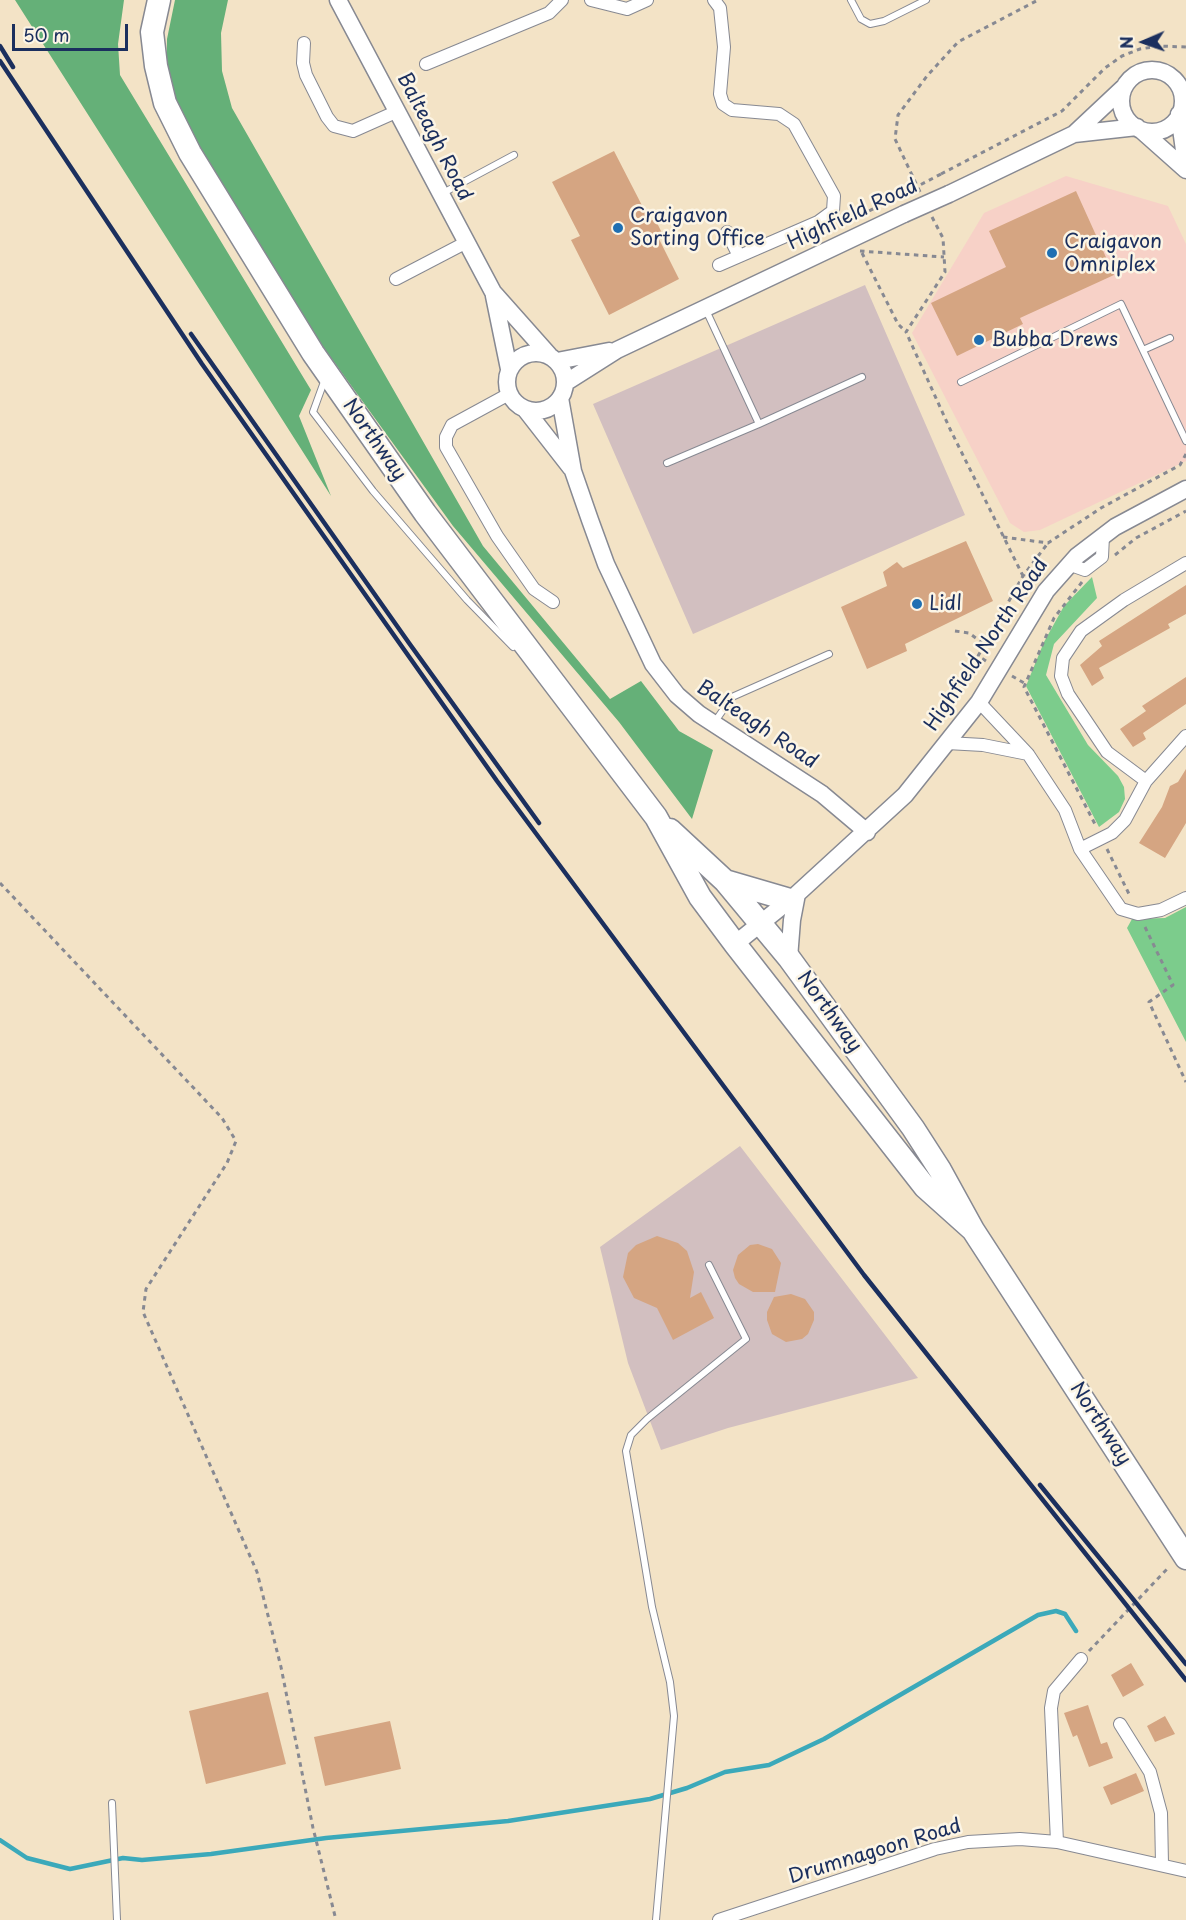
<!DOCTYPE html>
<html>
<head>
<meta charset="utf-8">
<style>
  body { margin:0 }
  #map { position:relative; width:1186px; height:1920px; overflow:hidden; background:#f3e3c6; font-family:"Playpen Sans",sans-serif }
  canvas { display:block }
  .north { position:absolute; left:1114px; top:12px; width:60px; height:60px; -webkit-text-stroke:4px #fcf5e5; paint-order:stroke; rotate:268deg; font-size:16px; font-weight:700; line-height:24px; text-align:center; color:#1b2f5e }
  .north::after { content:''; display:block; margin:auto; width:21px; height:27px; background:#1b2f5e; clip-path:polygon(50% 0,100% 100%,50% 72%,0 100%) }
  .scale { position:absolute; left:12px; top:24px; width:116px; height:27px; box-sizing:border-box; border:3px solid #1b2f5e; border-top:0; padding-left:8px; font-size:18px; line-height:21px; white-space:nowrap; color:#1b2f5e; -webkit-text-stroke:4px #fcf5e5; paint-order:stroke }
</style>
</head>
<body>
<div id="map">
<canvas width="1186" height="1920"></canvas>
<div class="north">N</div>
<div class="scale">50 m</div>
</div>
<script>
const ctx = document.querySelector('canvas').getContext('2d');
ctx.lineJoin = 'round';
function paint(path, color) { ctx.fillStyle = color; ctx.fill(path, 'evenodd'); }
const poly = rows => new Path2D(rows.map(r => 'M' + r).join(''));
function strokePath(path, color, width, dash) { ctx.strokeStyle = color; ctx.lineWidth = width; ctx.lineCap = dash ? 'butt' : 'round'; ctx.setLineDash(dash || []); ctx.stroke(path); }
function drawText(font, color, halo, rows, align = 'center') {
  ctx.font = font + ' "Playpen Sans",sans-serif'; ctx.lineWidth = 5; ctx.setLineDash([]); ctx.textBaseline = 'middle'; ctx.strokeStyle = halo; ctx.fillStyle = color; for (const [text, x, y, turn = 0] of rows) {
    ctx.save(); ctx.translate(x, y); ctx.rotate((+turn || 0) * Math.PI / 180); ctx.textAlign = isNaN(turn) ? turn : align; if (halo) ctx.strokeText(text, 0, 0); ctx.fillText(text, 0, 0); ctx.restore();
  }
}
paint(poly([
  [1066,176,1168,206,1186,244,1186,461,1040,530,1024,532,1010,523,912,333,984,213]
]), '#f7d1c7');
paint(poly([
  [865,285,965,515,693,634,593,404],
  [740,1146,918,1378,728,1428,661,1450,628,1363,600,1247]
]), '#d2bfc0');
paint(poly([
  [1092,577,1097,598,1054,644,1046,675,1088,745,1118,776,1124,787,1125,799,1119,812,1099,827,1026,686,1044,642,1064,606],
  [1186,907,1186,1042,1127,928,1132,919,1165,918]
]), '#7ccc8c');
paint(poly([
  [15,0,124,0,118,44,120,75,311,390,299,416,331,496],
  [175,0,228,0,221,33,222,71,232,108,483,546,610,699,641,681,679,731,713,750,692,819,619,722,453,526,292,304,202,156,166,82,167,39]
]), '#65b078');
strokePath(poly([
  [0,1840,27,1858,70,1869,123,1858,142,1860,211,1854,326,1838,508,1821,650,1799,687,1788,725,1772,769,1765,824,1739,1038,1615,1056,1611,1065,1614,1076,1631]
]), '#3ba9ba', 4.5);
paint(poly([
  [614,151,650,221,655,219,663,235,658,237,679,279,609,315,571,240,580,236,552,182],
  [1076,191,1114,275,1020,318,1023,324,957,356,931,303,1006,267,989,231],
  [966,541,993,601,905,644,907,651,867,669,841,607,887,586,883,572,897,562,903,568],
  [1186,585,1186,614,1168,624,1170,628,1099,668,1104,678,1092,686,1080,665,1102,646,1099,641],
  [1186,677,1186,704,1143,733,1146,739,1133,747,1120,729,1146,711,1142,706],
  [1186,769,1186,823,1165,858,1139,843,1162,807,1170,786,1178,782],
  [657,1236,678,1243,687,1251,694,1272,690,1298,701,1292,714,1318,673,1340,657,1308,634,1298,623,1277,628,1253,636,1245],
  [758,1244,772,1249,781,1263,775,1292,753,1292,739,1284,735,1278,733,1270,738,1255,750,1245],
  [791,1294,805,1299,814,1312,814,1320,808,1334,802,1339,786,1342,772,1334,767,1320,767,1312,774,1297],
  [1131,1663,1144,1685,1123,1697,1111,1675],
  [268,1692,286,1764,206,1784,189,1711],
  [1088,1705,1101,1744,1107,1742,1113,1758,1089,1767,1077,1735,1073,1737,1064,1713],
  [1165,1716,1175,1734,1155,1742,1147,1726],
  [390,1721,401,1769,325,1786,314,1737],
  [1136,1773,1144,1791,1111,1805,1103,1787]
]), '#d5a582');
const lane = poly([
  [851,0,861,19,870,24,884,21,926,0],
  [443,193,514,155],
  [1143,350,1170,338],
  [325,379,313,412,373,491,467,600,513,647],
  [961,382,1121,304,1186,441],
  [759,424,862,377],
  [667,463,759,424,705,308],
  [714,723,732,697,829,654],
  [112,1803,117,1920],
  [656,1920,674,1716,670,1682,652,1607,626,1451,631,1435,647,1419,746,1339,709,1265]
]);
const street = poly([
  [591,0,627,9,647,0],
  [714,0,720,8,724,47,720,94,723,104,732,110,779,114,794,124,834,196,833,211,818,222,719,265],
  [304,43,303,63,306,75,327,117,334,126,353,131,398,111],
  [426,64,549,13,562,0],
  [727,232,739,256],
  [396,279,465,243],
  [509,394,452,425,446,437,446,447,497,536,534,589,553,602],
  [1068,564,1085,570,1102,557,1103,536],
  [979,702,1028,754,1065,810,1080,849,1121,909,1138,914,1161,910,1186,898],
  [947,743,983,745,1028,754],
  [1146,781,1107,752,1068,694,1061,676,1063,658,1081,631,1124,600,1186,563],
  [1080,849,1112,833,1125,820,1146,781,1186,736],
  [1120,1724,1150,1772,1161,1813,1162,1864],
  [1057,1842,1051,1708,1054,1691,1081,1659],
  [719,1920,935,1849,968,1842,1020,1839,1057,1842,1186,1871]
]);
const secondary = poly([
  [338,0,493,292,549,355],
  '1121 101a31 31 0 1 1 62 0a31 31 0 1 1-62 0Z',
  [1179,114,1186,165],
  [1141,130,1186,170],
  [1074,134,1137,127],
  [949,194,1074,134,1123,88],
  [494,296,509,369],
  '507 382a29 29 0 1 1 58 0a29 29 0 1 1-58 0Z',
  [557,361,609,351],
  [565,383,617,350,904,214],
  [560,398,573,471,590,520,606,564,653,664,677,695,699,714,822,794,867,832],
  [525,409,571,468],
  [735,944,797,894,905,795,979,702,1046,591,1077,556,1115,527,1186,489],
  [789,958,792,920,797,894]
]);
const highway = poly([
  [159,0,152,32,156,66,165,103,190,153,313,353,425,513,656,817,700,897,735,944,925,1187,973,1230],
  [670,830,725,881,789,958,913,1128,940,1170,973,1230,1186,1558],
  [725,881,790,900]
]);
strokePath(lane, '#878992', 8);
strokePath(street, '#878992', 14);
strokePath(secondary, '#878992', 19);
strokePath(highway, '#878992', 25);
strokePath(poly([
  [941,174,1062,111,1105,68,1122,56,1140,49,1159,46,1186,47],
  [920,192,895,139,898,115,927,76,958,42,1038,0],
  [932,217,943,238,945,272,906,332,950,429,1023,576],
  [853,219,897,197],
  [860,251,944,257],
  [862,253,898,324,906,332],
  [1003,537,1048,543,1101,508,1180,465,1186,454],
  [1115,555,1136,538,1186,511],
  [1082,582,1054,618,1024,687,1096,826],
  [955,631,969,633,984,644],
  [986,661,978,656,1023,576,1048,543],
  [1012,676,1024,683],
  [1107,849,1129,894],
  [0,883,222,1118,236,1141,227,1163,146,1289,143,1312,257,1572,281,1667,313,1828,336,1920],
  [1145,927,1173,985,1149,1002,1186,1082],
  [1089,1651,1169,1567]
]), '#878992', 3, [4.5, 4.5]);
strokePath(lane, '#fff', 6);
strokePath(street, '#fff', 12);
strokePath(secondary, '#fff', 16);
strokePath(highway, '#fff', 22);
strokePath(poly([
  [0,46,13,67],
  [0,61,202,364,497,781,864,1275,1186,1680],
  [191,334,409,643,539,823],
  [1040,1485,1186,1664]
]), '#1b2f5e', 4.5);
const secondaryBridge = poly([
  [904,214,949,194]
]);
strokePath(secondaryBridge, '#878992', 19, []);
strokePath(poly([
  [897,197,941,174]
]), '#878992', 3, [4.5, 4.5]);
strokePath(secondaryBridge, '#fff', 16);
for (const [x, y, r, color] of [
  [618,228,6,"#1f6fb2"],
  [1052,253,6,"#1f6fb2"],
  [979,340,6,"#1f6fb2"],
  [917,604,6,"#1f6fb2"]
]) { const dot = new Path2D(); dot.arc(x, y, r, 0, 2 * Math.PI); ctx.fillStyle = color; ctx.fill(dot); strokePath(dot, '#fcf5e5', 2); }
drawText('20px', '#1b2f5e', '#fcf5e5', [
  ["Balteagh Road",434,137,63],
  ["Highfield Road",853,215,-25],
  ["Northway",374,440,55],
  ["Highfield North Road",987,645,-56],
  ["Balteagh Road",757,725,34],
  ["Northway",829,1012,54],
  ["Northway",1100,1424,57],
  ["Drumnagoon Road",875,1852,-17]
]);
drawText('20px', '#1b2f5e', '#fcf5e5', [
  ["Craigavon",630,216],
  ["Sorting Office",630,239],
  ["Craigavon",1064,242],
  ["Omniplex",1064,265],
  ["Bubba Drews",991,340],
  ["Lidl",929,604]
], 'left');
</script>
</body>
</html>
